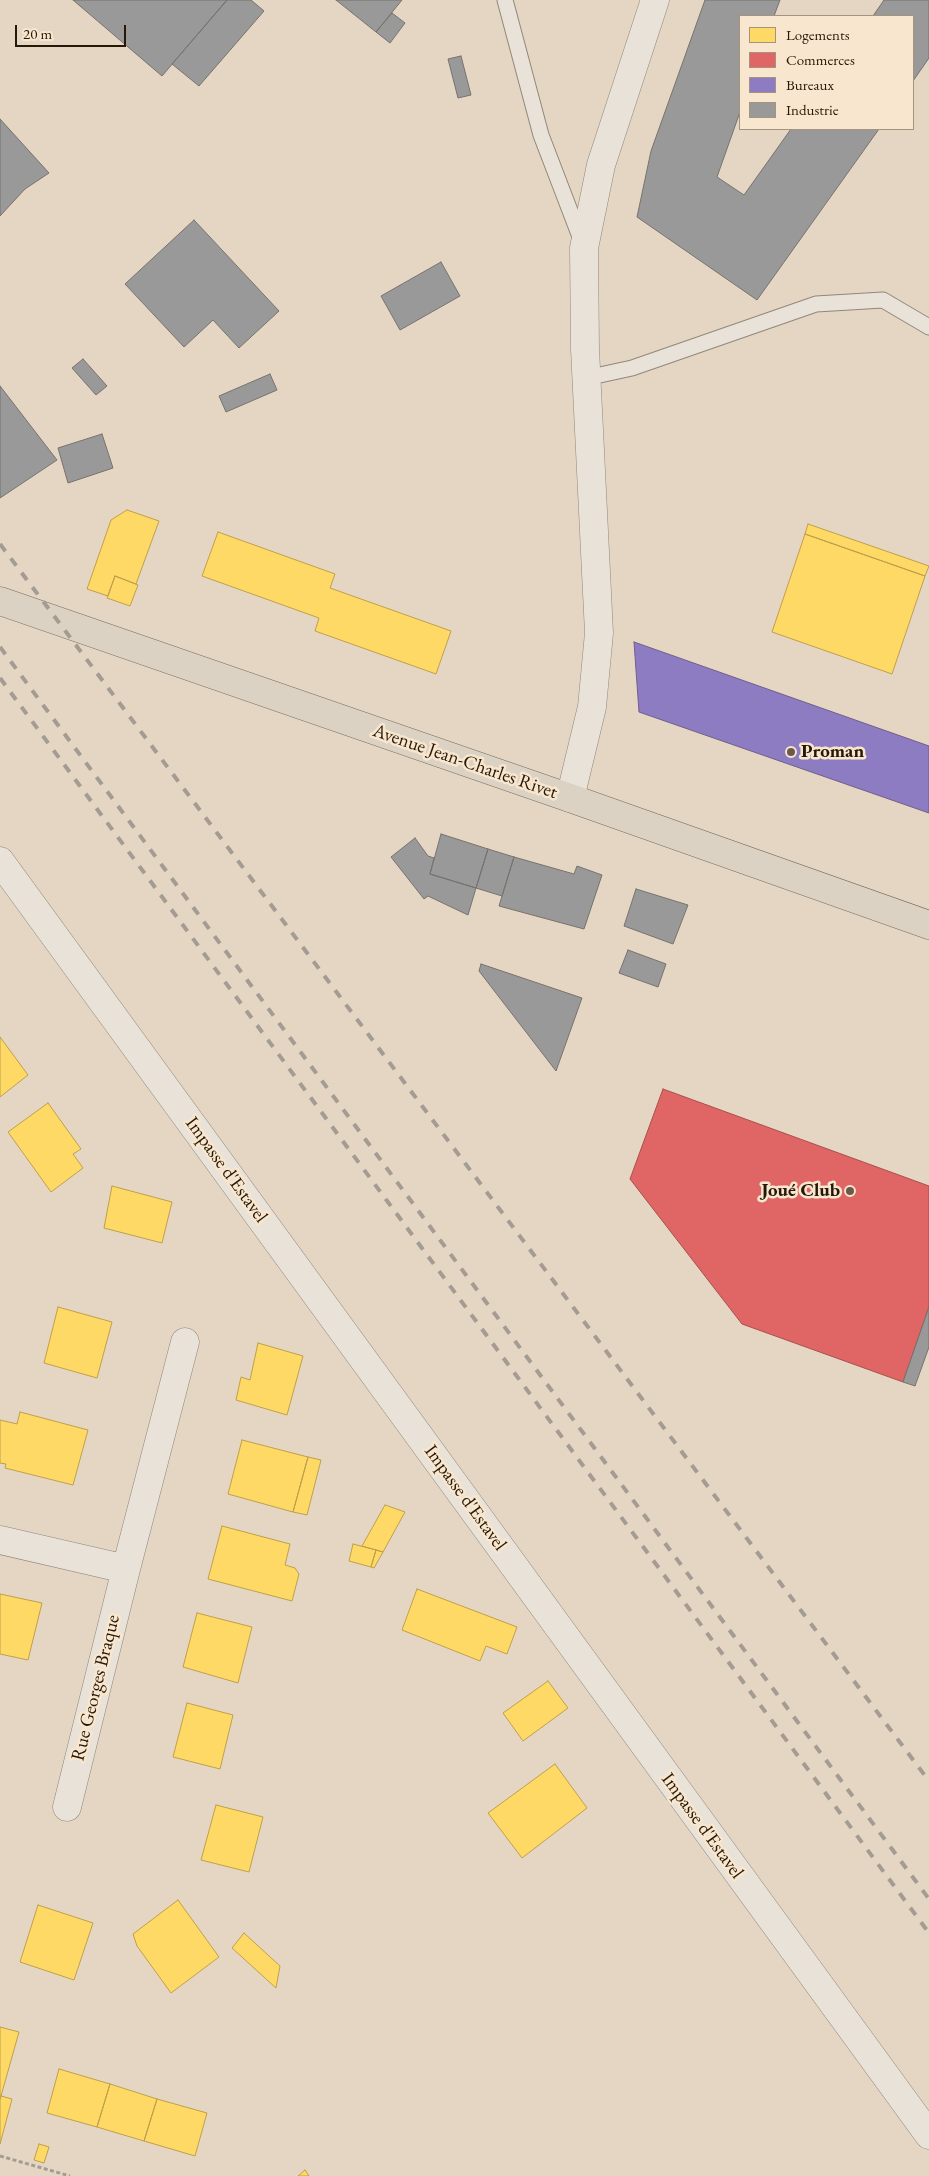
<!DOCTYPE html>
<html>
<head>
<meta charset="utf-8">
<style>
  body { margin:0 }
  #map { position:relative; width:929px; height:2176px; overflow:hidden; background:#e5d6c3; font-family:"EB Garamond",serif }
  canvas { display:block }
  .legend { position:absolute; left:739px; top:15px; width:175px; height:115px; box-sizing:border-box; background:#f8e6ce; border:1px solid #a4947e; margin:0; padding:6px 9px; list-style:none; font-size:15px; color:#261807 }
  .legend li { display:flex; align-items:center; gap:10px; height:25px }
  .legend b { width:25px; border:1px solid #a4947e }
  .scale { position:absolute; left:15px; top:25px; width:111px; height:22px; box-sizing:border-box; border:2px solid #261807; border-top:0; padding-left:6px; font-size:15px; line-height:18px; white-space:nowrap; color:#261807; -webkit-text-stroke:4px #f8e6ce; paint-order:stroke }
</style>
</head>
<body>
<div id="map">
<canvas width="929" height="2176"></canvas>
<ul class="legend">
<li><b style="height:14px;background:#ffd966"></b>Logements</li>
<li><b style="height:14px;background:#e06666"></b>Commerces</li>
<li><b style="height:14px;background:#8e7cc3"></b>Bureaux</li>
<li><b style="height:14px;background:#999"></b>Industrie</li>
</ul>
<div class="scale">20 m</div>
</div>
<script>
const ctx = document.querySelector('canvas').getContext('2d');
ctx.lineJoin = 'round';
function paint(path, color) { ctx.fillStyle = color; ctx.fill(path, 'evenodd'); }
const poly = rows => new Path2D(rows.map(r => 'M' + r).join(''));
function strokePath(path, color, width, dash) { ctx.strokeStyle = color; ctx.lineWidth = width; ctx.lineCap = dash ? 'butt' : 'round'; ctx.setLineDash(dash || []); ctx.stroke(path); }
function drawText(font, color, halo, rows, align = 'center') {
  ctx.font = font + ' "EB Garamond",serif'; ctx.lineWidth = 5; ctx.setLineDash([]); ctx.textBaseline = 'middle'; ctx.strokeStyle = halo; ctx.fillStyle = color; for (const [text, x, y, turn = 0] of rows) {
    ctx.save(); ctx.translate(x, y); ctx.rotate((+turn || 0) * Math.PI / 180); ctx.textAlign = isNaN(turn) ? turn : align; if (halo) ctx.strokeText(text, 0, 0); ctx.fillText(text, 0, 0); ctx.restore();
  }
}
const homes = poly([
  [127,510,159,521,136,584,115,576,108,596,87,589,111,520,127,510],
  [808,524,929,566,925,576,805,534,808,524],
  [218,532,335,574,330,588,451,631,436,674,315,631,319,618,202,576,218,532],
  [805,534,925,576,892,674,772,632,805,534],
  [115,576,138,585,130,606,107,598,115,576],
  [0,1037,28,1075,0,1097,0,1037],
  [48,1103,81,1149,73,1154,83,1168,51,1192,8,1132,48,1103],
  [112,1186,172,1202,162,1243,104,1228,112,1186],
  [58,1307,112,1322,97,1378,44,1363,58,1307],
  [258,1343,303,1356,287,1415,236,1400,241,1377,250,1380,258,1343],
  [20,1412,88,1430,73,1485,5,1468,6,1464,0,1463,0,1420,17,1424,20,1412],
  [242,1440,308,1457,293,1512,228,1494,242,1440],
  [308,1457,321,1460,307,1515,293,1512,308,1457],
  [385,1505,405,1512,383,1552,362,1546,385,1505],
  [222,1526,290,1544,285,1565,295,1568,299,1574,292,1601,208,1579,222,1526],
  [353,1544,376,1550,371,1567,349,1561,353,1544],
  [376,1550,383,1552,374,1568,371,1567,376,1550],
  [417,1589,517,1627,507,1654,486,1646,480,1661,402,1630,417,1589],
  [0,1594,42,1603,28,1660,0,1654,0,1594],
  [197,1613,252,1627,238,1683,183,1667,197,1613],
  [548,1681,568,1708,523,1741,503,1713,548,1681],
  [187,1703,233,1715,220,1769,173,1757,187,1703],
  [555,1764,587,1808,522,1858,488,1813,555,1764],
  [216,1805,263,1817,249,1872,201,1860,216,1805],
  [178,1900,219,1957,171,1993,137,1946,133,1934,178,1900],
  [38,1905,93,1923,74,1980,20,1962,38,1905],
  [244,1933,280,1966,276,1988,232,1948,244,1933],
  [0,2027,19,2032,1,2096,0,2096,0,2027],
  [59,2069,110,2084,97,2127,47,2113,59,2069],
  [110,2084,157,2099,144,2141,97,2127,110,2084],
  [1,2096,12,2099,0,2144,0,2100,1,2096],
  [157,2099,207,2113,195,2156,144,2141,157,2099],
  [39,2144,49,2147,44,2163,34,2160,39,2144],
  [305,2170,309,2176,298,2176,305,2170]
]);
paint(homes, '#ffd966');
strokePath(homes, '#be9f4a', 1);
const shops = poly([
  [663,1089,929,1186,929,1307,903,1382,742,1324,630,1179,663,1089]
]);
paint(shops, '#e06666');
strokePath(shops, '#a84f4a', 1);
const offices = poly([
  [634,642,929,746,929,813,639,712,634,642]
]);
paint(offices, '#8e7cc3');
strokePath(offices, '#6f5e8b', 1);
const industry = poly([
  [73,0,227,0,162,76,73,0],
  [227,0,251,0,264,11,199,86,172,64,227,0],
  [336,0,402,0,376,32,336,0],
  [705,0,780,0,774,16,740,16,740,112,717,177,744,195,791,129,879,129,757,300,637,217,651,151,705,0],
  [884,0,929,0,929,58,913,81,913,16,873,16,884,0],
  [392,13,405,23,390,43,376,32,392,13],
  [461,56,471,95,458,98,448,59,461,56],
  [0,119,49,173,25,189,0,216,0,119],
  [194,220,279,311,239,348,213,320,184,347,125,284,194,220],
  [441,262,460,296,400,330,381,296,441,262],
  [83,359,107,386,96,395,72,368,83,359],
  [270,374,277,390,226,412,219,396,270,374],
  [0,386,57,460,0,498,0,386],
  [102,434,113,468,68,483,58,448,102,434],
  [441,834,488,849,476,888,430,874,441,834],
  [415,838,428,856,434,858,430,874,476,888,468,915,428,896,424,899,391,857,415,838],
  [488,849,514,857,502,896,476,888,488,849],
  [514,857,574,874,577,866,602,875,584,929,499,906,514,857],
  [636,889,688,905,673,944,624,926,636,889],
  [628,950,666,964,658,987,619,973,628,950],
  [481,964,582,998,556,1071,479,971,481,964],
  [929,1307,929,1347,915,1386,903,1382,929,1307]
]);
paint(industry, '#999');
strokePath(industry, '#76726d', 1);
const lane = poly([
  [505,0,541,135,582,242],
  [586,378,632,368,816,304,883,300,929,327]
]);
const street = poly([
  [570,798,592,707,599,633,585,349,584,248,601,165,655,0],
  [0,861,929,2135],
  [0,1540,126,1569],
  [67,1807,126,1569,185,1342]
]);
const primary = poly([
  [0,601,570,798,929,925]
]);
strokePath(lane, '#91877a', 17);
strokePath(street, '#91877a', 29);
strokePath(primary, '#766d61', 29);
strokePath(poly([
  [0,2156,70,2176]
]), '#a49c93', 3, [4, 2.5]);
strokePath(lane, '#e9e2d8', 15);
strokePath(street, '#e9e2d8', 28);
strokePath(primary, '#dcd2c3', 28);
strokePath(poly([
  [0,544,929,1781],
  [0,647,929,1899],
  [0,678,929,1933]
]), '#a49c93', 4, [9, 9]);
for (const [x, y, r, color] of [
  [791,752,5,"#695a49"],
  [850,1191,5,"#695a49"]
]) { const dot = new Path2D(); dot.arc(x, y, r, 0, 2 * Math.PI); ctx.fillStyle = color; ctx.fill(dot); strokePath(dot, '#f8e6ce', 2); }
drawText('bold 19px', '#261807', '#f8e6ce', [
  ["Proman",801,752],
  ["Joué Club",840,1191,"right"]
], 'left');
drawText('19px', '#261807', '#f8e6ce', [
  ["Avenue Jean-Charles Rivet",465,762,19],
  ["Impasse d'Estavel",226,1170,54],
  ["Impasse d'Estavel",465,1498,54],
  ["Rue Georges Braque",96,1688,-76],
  ["Impasse d'Estavel",702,1826,54]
]);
</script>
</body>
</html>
